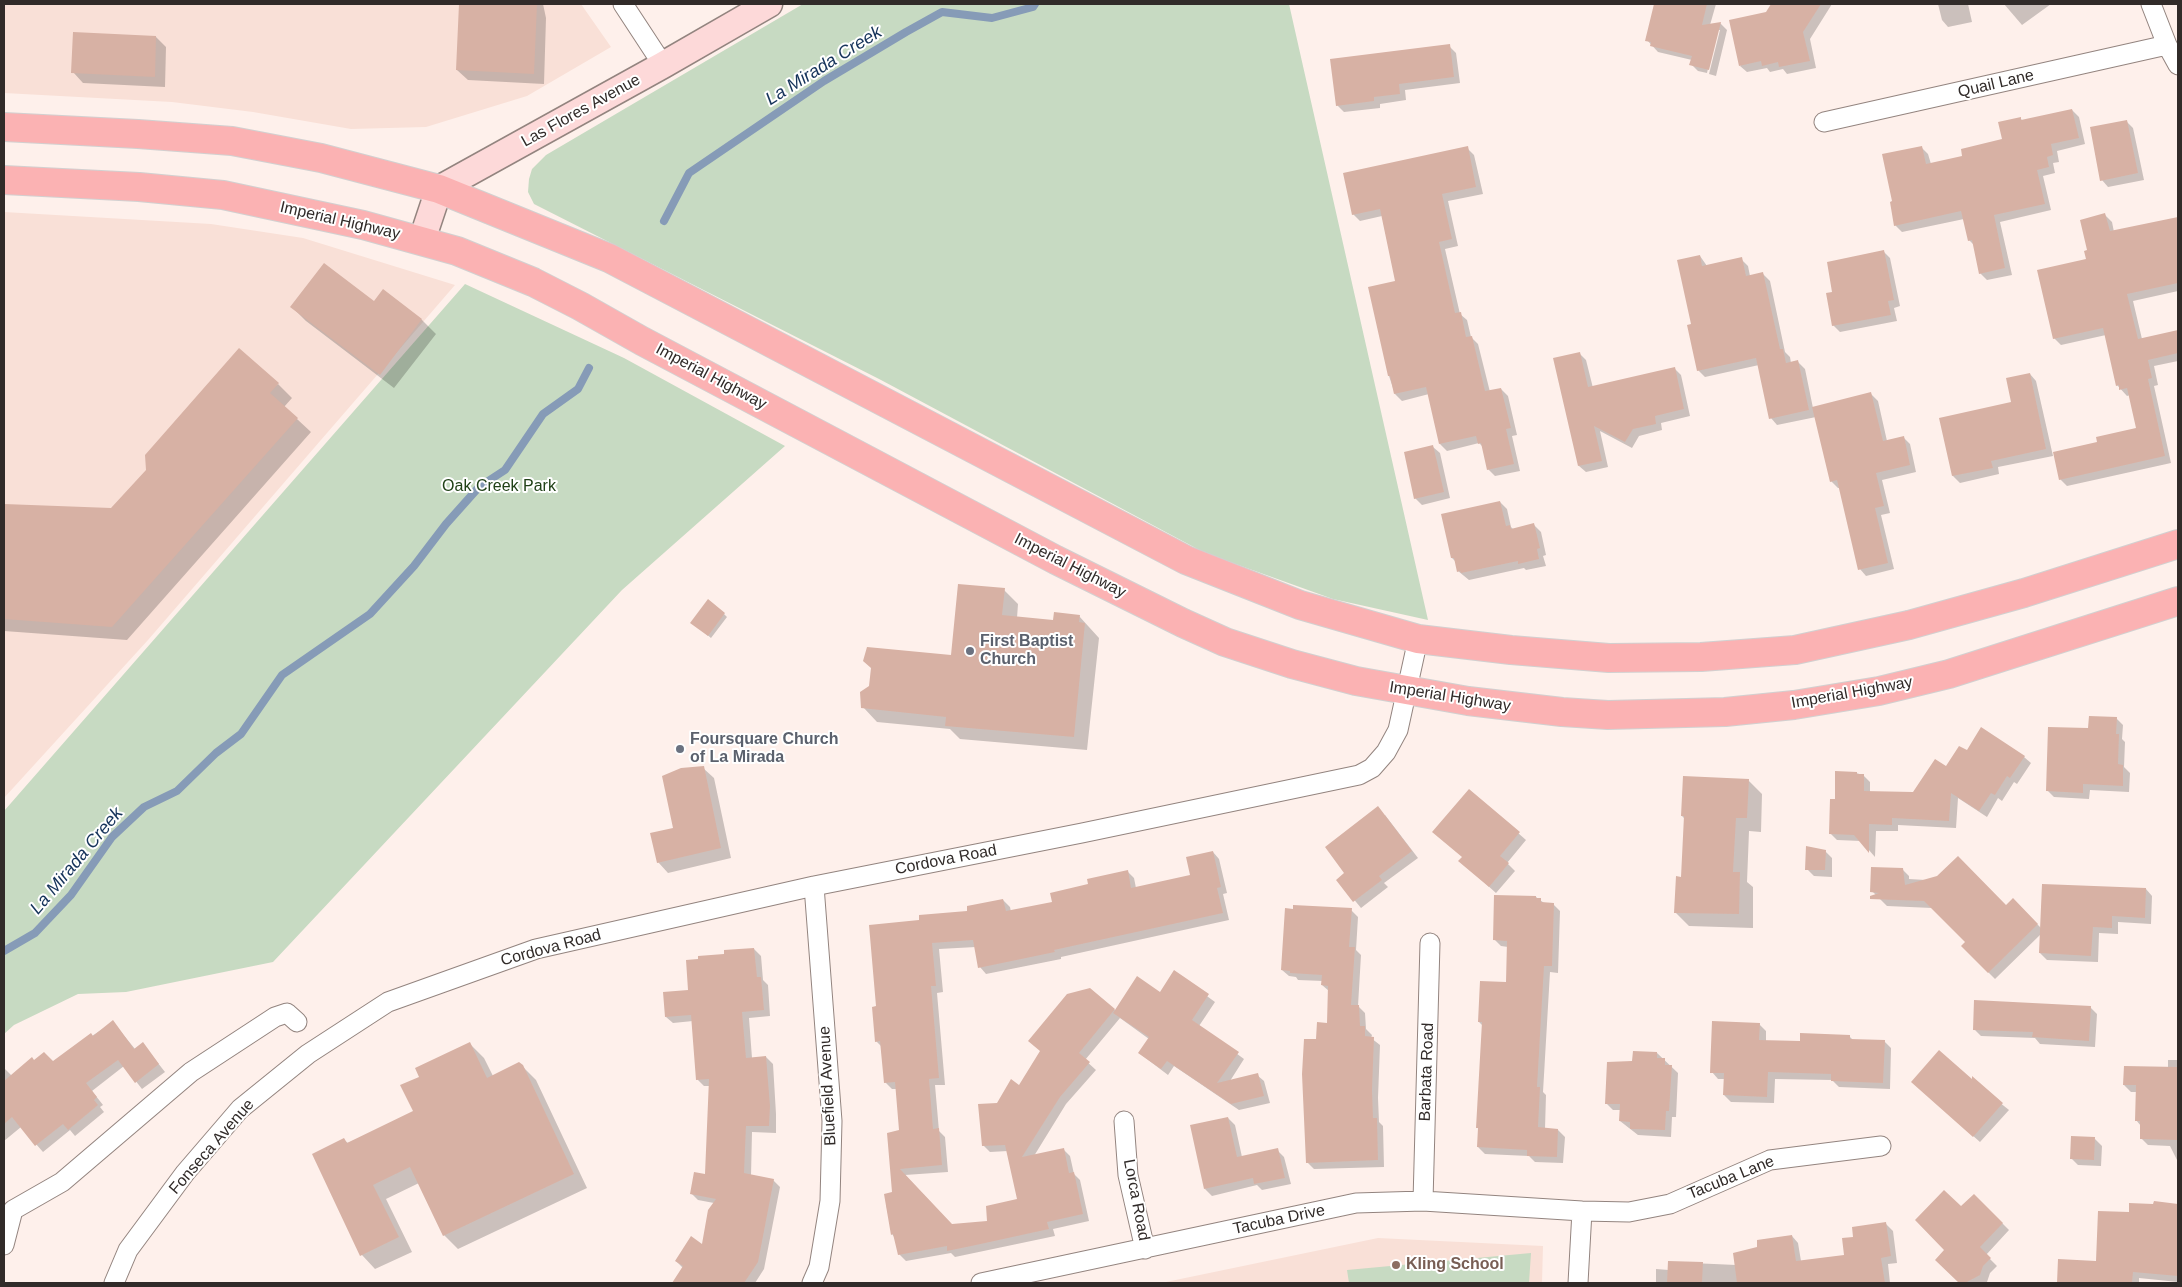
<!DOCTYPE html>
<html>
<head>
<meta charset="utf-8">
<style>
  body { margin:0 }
  #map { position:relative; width:2182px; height:1287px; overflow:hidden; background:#fef0eb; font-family:Helvetica,sans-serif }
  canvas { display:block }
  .frame { position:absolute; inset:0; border:5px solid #312b29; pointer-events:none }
</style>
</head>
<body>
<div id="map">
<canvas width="2182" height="1287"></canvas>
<div class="frame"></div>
</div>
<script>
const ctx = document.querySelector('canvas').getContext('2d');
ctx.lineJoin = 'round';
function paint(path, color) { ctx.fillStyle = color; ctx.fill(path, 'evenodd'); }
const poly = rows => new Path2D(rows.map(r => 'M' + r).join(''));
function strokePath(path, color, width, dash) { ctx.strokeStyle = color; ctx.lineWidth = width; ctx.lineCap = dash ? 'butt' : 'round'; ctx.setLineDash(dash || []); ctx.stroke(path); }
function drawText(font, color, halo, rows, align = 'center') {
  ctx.font = font + ' Helvetica,sans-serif'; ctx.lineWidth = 4; ctx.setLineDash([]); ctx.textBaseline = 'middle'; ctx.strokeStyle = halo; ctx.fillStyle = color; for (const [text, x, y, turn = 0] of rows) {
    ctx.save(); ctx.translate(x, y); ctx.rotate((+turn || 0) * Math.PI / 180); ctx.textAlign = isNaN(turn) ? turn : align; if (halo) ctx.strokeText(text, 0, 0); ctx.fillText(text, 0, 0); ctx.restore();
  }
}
paint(poly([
  [4,4,581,4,611,47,527,96,426,127,351,129,253,112,172,102,4,93],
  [4,212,211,224,303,238,455,285,148,640,4,798],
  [1378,1238,1543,1246,1542,1283,1161,1283]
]), '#f9e0d7');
paint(poly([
  [803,4,1289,4,1428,620,1333,599,1205,553,881,380,534,204,528,192,529,179,532,169,546,155],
  [465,284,624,358,785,446,622,590,273,962,126,992,78,994,14,1025,4,1034,4,811],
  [1531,1253,1529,1283,1349,1283,1347,1270]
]), '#c7dac2');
paint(poly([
  [460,4,543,4,546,18,544,84,468,80,457,70],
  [1656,4,1716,4,1710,25,1720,23,1727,30,1716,76,1709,74,1720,30,1717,30,1707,73,1698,71,1691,64,1692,60,1658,52,1647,40],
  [1794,4,1832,4,1810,39,1816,68,1787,74,1783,69,1770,72,1767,68,1747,72,1740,66,1798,7],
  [1938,4,1968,4,1972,22,1948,27,1942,20],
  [2004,4,2051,4,2022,25],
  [156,37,166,47,165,87,83,83,73,72],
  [1449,46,1456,53,1460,83,1405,90,1406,100,1380,104,1380,108,1344,112,1337,105],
  [2072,110,2079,117,2085,144,2057,151,2059,162,2053,163,2055,173,2043,176,2051,210,2000,222,2012,275,1987,280,1980,273,1974,245,1969,240,1964,219,1902,232,1895,225,1921,147,1928,154,1931,164,1964,157,2003,140,2020,118,2023,121],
  [2126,121,2133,128,2144,180,2108,187,2102,180],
  [1467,148,1474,155,1483,194,1448,201,1458,246,1445,249,1460,314,1467,320,1471,337,1478,344,1490,392,1501,389,1508,396,1517,435,1512,436,1520,471,1495,476,1488,469,1483,447,1479,443,1447,451,1440,444,1429,394,1402,401,1395,394,1389,376,1396,282,1382,216,1360,221,1353,214],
  [2105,215,2112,222,2114,232,2178,218,2178,291,2133,301,2142,339,2178,331,2178,361,2154,366,2158,385,2154,386,2171,463,2067,486,2060,479,2099,443,2137,429,2130,395,2127,396,2117,385,2106,335,2061,345,2054,338,2087,260,2088,251],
  [1884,252,1890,258,1900,306,1894,308,1897,321,1840,332,1833,325,1833,293],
  [1700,256,1707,266,1741,259,1748,266,1750,276,1763,274,1770,281,1785,352,1790,357,1791,363,1798,362,1805,369,1813,408,1871,394,1878,401,1887,441,1903,437,1910,444,1916,472,1882,480,1890,513,1881,515,1894,569,1866,576,1860,569,1840,488,1838,488,1831,481,1816,417,1777,425,1771,418,1759,365,1705,377,1698,370,1692,325],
  [383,291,422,320,436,334,394,388,306,321,292,307,374,303],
  [1579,353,1586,360,1593,388,1674,368,1681,375,1690,416,1661,423,1662,430,1639,436,1632,448,1600,431,1608,467,1586,472,1579,466],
  [2030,374,2036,381,2053,456,1998,467,1999,474,1960,483,1953,476,1941,419,2013,403],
  [278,384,292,398,284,407,311,432,127,640,4,631,4,505,112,510],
  [1433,447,1440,453,1450,498,1422,505,1415,498],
  [1500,502,1507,509,1511,527,1513,529,1534,525,1541,532,1546,555,1543,556,1546,566,1526,570,1524,568,1469,580,1458,571,1456,562,1452,558],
  [1004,590,1018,604,1017,618,1055,622,1079,616,1099,638,1087,750,960,739,950,729,877,722,863,707,952,656],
  [724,614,727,617,711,638,695,625],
  [2116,718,2123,725,2122,739,2125,742,2124,767,2130,773,2129,792,2090,790,2089,799,2054,797,2047,790,2089,729],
  [1967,752,2024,757,2031,763,2017,784,2014,782,2002,801,1998,798,1987,817,1958,798,1956,828,1898,825,1898,831,1876,831,1875,857,1861,841,1837,840,1830,833,1836,800,1856,773,1863,775,1870,782,1870,792,1914,794],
  [703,768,714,778,731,858,668,873,658,862],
  [1748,780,1762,794,1761,832,1749,831,1747,882,1753,887,1753,928,1689,926,1675,912,1683,878,1685,819,1682,816],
  [1469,790,1526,840,1507,863,1515,871,1496,893,1467,867,1463,857],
  [1385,815,1418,858,1384,883,1388,887,1361,908,1338,880,1346,873],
  [1825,851,1832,858,1832,877,1814,876,1807,869],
  [1213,852,1219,859,1227,893,1223,894,1229,920,1061,957,1061,959,986,974,980,967,976,947,939,949,943,992,937,993,945,1085,935,1085,939,1131,945,1137,948,1172,905,1175,952,1225,989,1222,1018,1200,1008,1151,990,1152,983,1145,998,1104,1020,1087,1090,989,1116,1011,1160,993,1174,972,1215,1002,1199,1026,1244,1059,1230,1081,1257,1075,1264,1081,1270,1103,1239,1110,1174,1066,1168,1075,1139,1053,1149,1039,1120,1018,1085,1060,1096,1070,1066,1104,1034,1156,1063,1149,1070,1156,1074,1174,1080,1180,1089,1221,1053,1229,1055,1236,955,1257,951,1253,906,1261,899,1254,895,1238,892,1234,886,1204,893,1193,901,1131,897,1089,892,1089,885,1082,881,1046,876,1041,877,1007,921,921,969,912,1003,900,1010,907,1011,912,1054,903,1090,885,1127,871,1134,878,1136,888,1191,876],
  [1902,869,1909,876,1909,879,1926,880,2006,907,2013,900,2041,928,2146,889,2152,896,2151,924,2118,922,2118,934,2099,933,2098,962,2047,960,2040,953,2041,934,1995,979,1962,946,1966,942,1932,908,1887,906,1872,891],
  [1536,897,1544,903,1553,904,1560,911,1558,973,1550,972,1543,1092,1546,1095,1545,1129,1558,1130,1565,1137,1563,1163,1535,1162,1529,1156,1485,1154,1478,1147,1479,1130,1477,1127,1483,1026,1479,1022,1507,983,1508,947,1501,946,1494,939],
  [1351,910,1358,917,1356,950,1361,955,1358,1006,1365,1013,1366,1029,1372,1035,1371,1038,1380,1045,1378,1098,1379,1122,1383,1126,1384,1167,1314,1169,1307,1162,1317,1041,1328,1024,1329,991,1322,985,1323,981,1298,980,1296,977,1289,976,1282,970],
  [754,949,761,956,763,980,768,985,770,1016,749,1018,752,1058,766,1057,773,1064,776,1114,776,1133,752,1132,751,1176,773,1180,780,1187,764,1269,755,1283,673,1283,683,1268,676,1261,703,1246,714,1203,698,1200,691,1193,706,1176,710,1086,704,1086,697,1079,693,1021,673,1023,666,1017,725,956],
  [2090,1007,2097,1014,2095,1047,2040,1044,2035,1038,1981,1036,1975,1030],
  [113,1022,135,1049,143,1044,165,1072,142,1089,124,1066,92,1091,103,1105,100,1107,104,1112,75,1136,70,1130,43,1152,21,1127,4,1141,4,1068,12,1076,35,1061,53,1062],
  [1759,1024,1766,1031,1766,1042,1801,1042,1849,1036,1854,1041,1884,1041,1891,1048,1890,1089,1839,1087,1832,1080,1775,1079,1774,1103,1731,1102,1724,1095,1725,1079,1718,1079,1712,1072],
  [470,1044,484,1058,493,1076,519,1063,536,1080,587,1188,458,1249,444,1235,419,1183,386,1199,412,1252,375,1269,362,1255,344,1140,348,1143,414,1112,421,1077],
  [1657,1053,1678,1073,1676,1117,1672,1117,1671,1137,1638,1135,1620,1121,1621,1110,1613,1110,1606,1103],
  [2168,1060,2178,1060,2178,1162,2170,1146,2148,1145,2141,1138,2141,1126,2136,1120,2137,1092,2131,1092,2124,1085,2168,1068],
  [1974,1082,2009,1110,1980,1142,1919,1088],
  [1228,1118,1235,1125,1242,1157,1277,1150,1284,1157,1291,1184,1262,1190,1257,1185,1212,1196,1205,1189],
  [2095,1139,2102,1146,2101,1166,2078,1165,2071,1158],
  [1974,1195,2009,1230,1986,1255,1997,1266,1990,1273,1987,1282,1961,1283,1937,1260,1946,1250,1961,1207],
  [2155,1203,2178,1205,2178,1282,2139,1278,2139,1283,2058,1283,2059,1261,2097,1262,2130,1213,2154,1206],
  [1886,1224,1893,1231,1897,1263,1888,1264,1890,1283,1656,1283,1656,1269,1669,1270,1670,1262,1736,1265,1759,1248,1792,1236,1798,1243,1801,1261,1845,1256,1854,1238]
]), '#0003');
strokePath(poly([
  [664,221,689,173,824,81,906,32,942,12,992,18,1033,7,1035,4],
  [4,951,35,933,71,895,112,837,144,807,177,791,216,753,241,734,282,675,370,614,414,566,446,524,479,487,505,470,543,414,578,389,589,368]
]), '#869bb7', 8);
paint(poly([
  [459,4,537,4,534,74,456,70],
  [1654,4,1707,4,1702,25,1721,22,1709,70,1689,65,1692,56,1650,46,1651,42,1645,41],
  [1771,4,1821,4,1803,32,1810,61,1779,67,1778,62,1762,66,1761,61,1739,66,1729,20,1766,12],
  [73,32,156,36,155,77,71,73],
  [1450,44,1454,77,1399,84,1400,94,1374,97,1374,101,1336,106,1330,59],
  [2072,109,2079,138,2051,144,2053,155,2047,157,2049,167,2037,170,2045,204,1994,215,2005,268,1979,274,1972,240,1968,241,1961,211,1894,226,1890,202,1892,201,1882,154,1922,146,1926,164,1962,156,1961,149,2002,139,1998,122,2021,117,2021,120],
  [2127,120,2138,173,2100,181,2090,127],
  [1468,146,1476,187,1442,194,1452,239,1439,242,1455,313,1461,312,1466,337,1472,336,1485,391,1501,388,1511,428,1506,429,1514,464,1487,470,1481,443,1478,444,1476,436,1439,444,1426,387,1394,394,1390,376,1388,376,1368,287,1395,281,1380,209,1352,215,1343,173],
  [2105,213,2110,231,2178,217,2178,283,2127,294,2138,339,2178,330,2178,353,2148,360,2152,378,2148,379,2165,456,2059,480,2053,452,2097,442,2096,437,2136,428,2127,388,2119,390,2119,385,2116,386,2103,328,2053,339,2037,270,2086,259,2084,251,2087,250,2080,220],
  [1884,250,1894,300,1888,301,1891,315,1832,326,1826,293,1832,292,1827,262],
  [1700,255,1702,266,1742,257,1746,276,1763,272,1780,349,1783,349,1786,363,1798,360,1809,410,1769,419,1756,358,1697,371,1687,325,1691,324,1677,260],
  [324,263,374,301,383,289,422,319,380,375,290,307],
  [239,348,279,383,270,393,298,418,112,627,4,619,4,504,111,508,146,470,145,455],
  [1580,352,1588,387,1675,367,1684,409,1655,416,1656,424,1633,429,1625,442,1594,426,1602,461,1578,466,1553,358],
  [2030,373,2046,449,1991,461,1993,468,1952,476,1939,418,2011,402,2006,378],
  [1871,392,1883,441,1904,436,1910,465,1876,473,1884,506,1875,508,1888,563,1858,570,1837,480,1830,482,1812,407],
  [1433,445,1444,492,1414,499,1404,452],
  [1500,501,1506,526,1510,525,1511,529,1534,523,1540,548,1537,549,1539,559,1518,564,1518,561,1461,573,1460,571,1457,572,1454,558,1451,558,1441,514],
  [958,584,1005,588,1002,615,1053,620,1054,612,1080,615,1079,622,1085,623,1074,737,945,726,946,717,861,708,860,692,869,686,871,668,863,661,867,647,951,655],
  [708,599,725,613,708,636,690,623],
  [2089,716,2117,717,2116,734,2119,734,2118,764,2123,765,2123,786,2083,784,2083,793,2046,791,2048,727,2088,728],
  [1981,727,2025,756,2010,778,2007,776,1995,795,1991,793,1979,811,1951,793,1949,821,1892,818,1892,825,1869,824,1869,853,1854,835,1829,834,1830,799,1835,799,1835,771,1857,772,1857,774,1864,774,1864,791,1913,792,1935,759,1946,766,1959,746,1967,750],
  [704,766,721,848,657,863,650,833,673,828,662,776,681,768],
  [1683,776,1749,779,1747,818,1736,818,1733,872,1740,872,1739,914,1674,913,1676,876,1681,877,1684,816,1681,816],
  [1469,789,1520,832,1500,856,1509,863,1489,887,1458,861,1462,857,1432,832],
  [1378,806,1412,851,1379,876,1382,880,1353,902,1336,880,1344,873,1325,847],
  [1806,846,1826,850,1825,870,1805,870],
  [1213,851,1221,887,1217,888,1223,913,1054,950,1055,952,978,968,973,940,932,943,936,986,931,986,939,1078,929,1079,933,1129,939,1128,942,1165,900,1169,952,1224,987,1221,986,1206,1017,1199,1005,1145,982,1146,978,1104,997,1103,1011,1079,1019,1085,1040,1051,1028,1041,1067,994,1090,988,1115,1009,1079,1053,1090,1062,1060,1097,1022,1157,1064,1148,1069,1173,1074,1172,1083,1214,1047,1222,1049,1229,976,1245,947,1251,947,1246,898,1255,893,1234,891,1235,884,1194,892,1192,887,1133,899,1130,895,1082,884,1083,880,1041,875,1042,872,1007,876,1006,869,925,919,920,919,915,967,911,967,906,1003,899,1006,911,1052,902,1050,893,1088,884,1087,879,1128,870,1131,888,1190,875,1186,857],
  [1958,856,2006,905,2013,898,2038,924,1988,973,1961,946,1965,942,1924,901,1870,899,1870,896,1879,893,1870,892,1871,867,1903,868,1905,885,1937,876],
  [2042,884,2146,888,2145,918,2112,916,2112,928,2093,927,2091,956,2039,953],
  [1494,895,1536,896,1536,898,1541,898,1541,902,1554,903,1552,966,1544,966,1537,1087,1540,1087,1538,1127,1558,1129,1557,1157,1527,1156,1527,1150,1477,1147,1478,1128,1476,1128,1482,1022,1478,1022,1480,981,1506,982,1507,941,1493,940],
  [1293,905,1352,908,1349,947,1355,947,1351,1005,1359,1005,1360,1026,1365,1026,1365,1036,1374,1037,1372,1090,1373,1118,1377,1118,1378,1160,1306,1163,1302,1074,1304,1039,1316,1039,1317,1022,1327,1023,1328,986,1321,985,1322,975,1290,973,1290,971,1281,970,1285,908,1293,909],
  [754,948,757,977,761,977,764,1010,742,1012,746,1058,766,1056,770,1106,769,1126,746,1126,744,1173,774,1179,758,1262,744,1283,672,1283,683,1266,675,1261,691,1236,702,1244,708,1210,716,1199,690,1194,694,1172,705,1174,709,1079,696,1080,691,1015,665,1017,663,992,688,990,686,960,698,959,698,956,724,954,724,950],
  [1174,970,1209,994,1192,1020,1239,1052,1217,1083,1258,1073,1264,1096,1231,1104,1167,1061,1161,1069,1138,1053,1149,1037,1113,1013,1137,976,1160,992],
  [1974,1000,2091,1006,2089,1041,2032,1037,2033,1032,1973,1030],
  [113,1020,134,1049,143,1042,159,1064,135,1083,118,1060,86,1083,97,1097,94,1100,98,1105,68,1130,63,1124,35,1146,12,1117,4,1124,4,1081,32,1057,34,1060,44,1052,53,1061,91,1033,93,1036],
  [1712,1021,1760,1023,1759,1040,1800,1041,1800,1033,1850,1035,1850,1039,1885,1040,1883,1083,1831,1081,1831,1074,1768,1072,1767,1097,1723,1095,1724,1073,1710,1073],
  [470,1042,487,1078,519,1062,523,1065,574,1174,443,1236,410,1167,373,1185,399,1237,360,1256,312,1154,344,1138,347,1143,413,1111,400,1085,419,1077,415,1068],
  [1939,1050,1972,1079,1972,1076,2003,1103,1973,1137,1911,1082],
  [1633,1051,1657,1052,1657,1058,1665,1058,1665,1065,1672,1065,1669,1111,1666,1111,1665,1130,1630,1129,1630,1122,1619,1121,1620,1104,1605,1104,1607,1062,1632,1061],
  [2124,1066,2178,1067,2178,1140,2140,1139,2140,1121,2135,1121,2136,1085,2123,1085],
  [1228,1117,1237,1157,1278,1148,1285,1178,1254,1184,1253,1178,1204,1189,1190,1125],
  [2071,1136,2095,1137,2094,1160,2070,1159],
  [1944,1190,1961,1206,1974,1194,2003,1223,1980,1247,1991,1258,1983,1266,1980,1275,1965,1283,1959,1283,1935,1260,1944,1250,1915,1220],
  [2154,1201,2178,1204,2178,1276,2133,1272,2132,1283,2057,1283,2058,1259,2096,1261,2098,1211,2129,1212,2129,1203,2153,1204],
  [1886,1222,1891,1256,1881,1258,1885,1283,1737,1283,1733,1253,1757,1247,1757,1240,1792,1235,1796,1261,1844,1255,1842,1238,1853,1237,1852,1227],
  [1668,1261,1703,1262,1702,1283,1667,1283]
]), '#d7b1a4');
const street = poly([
  [623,4,663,65],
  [2151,4,2167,45,2178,65],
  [1824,122,2167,45],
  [1124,1121,1128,1175,1145,1249],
  [1423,1201,1430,943],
  [4,1245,13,1210,62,1182,191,1072,275,1017,287,1013,297,1022],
  [114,1283,128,1250,185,1173,240,1109,308,1054,388,1002,536,949,814,886,1082,833,1359,775,1372,768,1386,752,1398,730,1418,639],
  [812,1283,819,1267,830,1201,832,1121,814,886],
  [981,1283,1356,1203,1423,1201,1582,1211,1629,1212,1670,1204,1770,1160,1881,1146],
  [1578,1283,1582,1211]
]);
const secondary = poly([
  [422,240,439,189,663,65,769,4]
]);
const primary = poly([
  [4,127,138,134,232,141,321,158,439,189,609,258,1186,560,1300,605,1418,639,1511,650,1609,658,1701,657,1795,650,1909,625,2024,593,2178,544],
  [4,180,139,187,223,195,363,225,457,251,533,282,580,306,642,341,1056,560,1183,623,1225,642,1292,664,1356,681,1468,701,1562,712,1608,715,1725,712,1794,705,1879,691,1949,674,2178,601]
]);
strokePath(street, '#93847f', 21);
strokePath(secondary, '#93847f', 29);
strokePath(primary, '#d2d0d0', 30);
strokePath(street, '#fff', 19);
strokePath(secondary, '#fdd9d9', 26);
strokePath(primary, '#fbb2b3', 28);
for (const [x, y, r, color] of [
  [970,651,5,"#6b7280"],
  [680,749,5,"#6b7280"],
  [1396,1265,5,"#8d6e63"]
]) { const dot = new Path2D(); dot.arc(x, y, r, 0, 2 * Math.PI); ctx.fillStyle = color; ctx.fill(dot); strokePath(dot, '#fff', 2); }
drawText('16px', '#312b29', '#fff', [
  ["Quail Lane",1996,84,-13],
  ["Las Flores Avenue",581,111,-29],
  ["Imperial Highway",340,221,13],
  ["Imperial Highway",711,377,28],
  ["Imperial Highway",1070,566,27],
  ["Imperial Highway",1852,693,-10],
  ["Imperial Highway",1450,697,9],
  ["Cordova Road",946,860,-11],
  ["Cordova Road",551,948,-15],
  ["Barbata Road",1427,1072,-88],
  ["Bluefield Avenue",828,1086,-93],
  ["Fonseca Avenue",212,1147,-49],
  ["Tacuba Lane",1731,1178,-22],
  ["Lorca Road",1136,1200,79],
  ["Tacuba Drive",1279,1220,-12]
]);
drawText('16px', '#204117', '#fff', [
  ["Oak Creek Park",499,487]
]);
drawText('bold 16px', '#5b616d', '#fff', [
  ["First Baptist",980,642],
  ["Church",980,660],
  ["Foursquare Church",690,740],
  ["of La Mirada",690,758]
], 'left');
drawText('bold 16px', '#785e54', '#fff', [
  ["Kling School",1406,1265]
], 'left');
drawText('italic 18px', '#15335a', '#fff', [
  ["La Mirada Creek",824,66,-32],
  ["La Mirada Creek",77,861,-50]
]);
</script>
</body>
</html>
